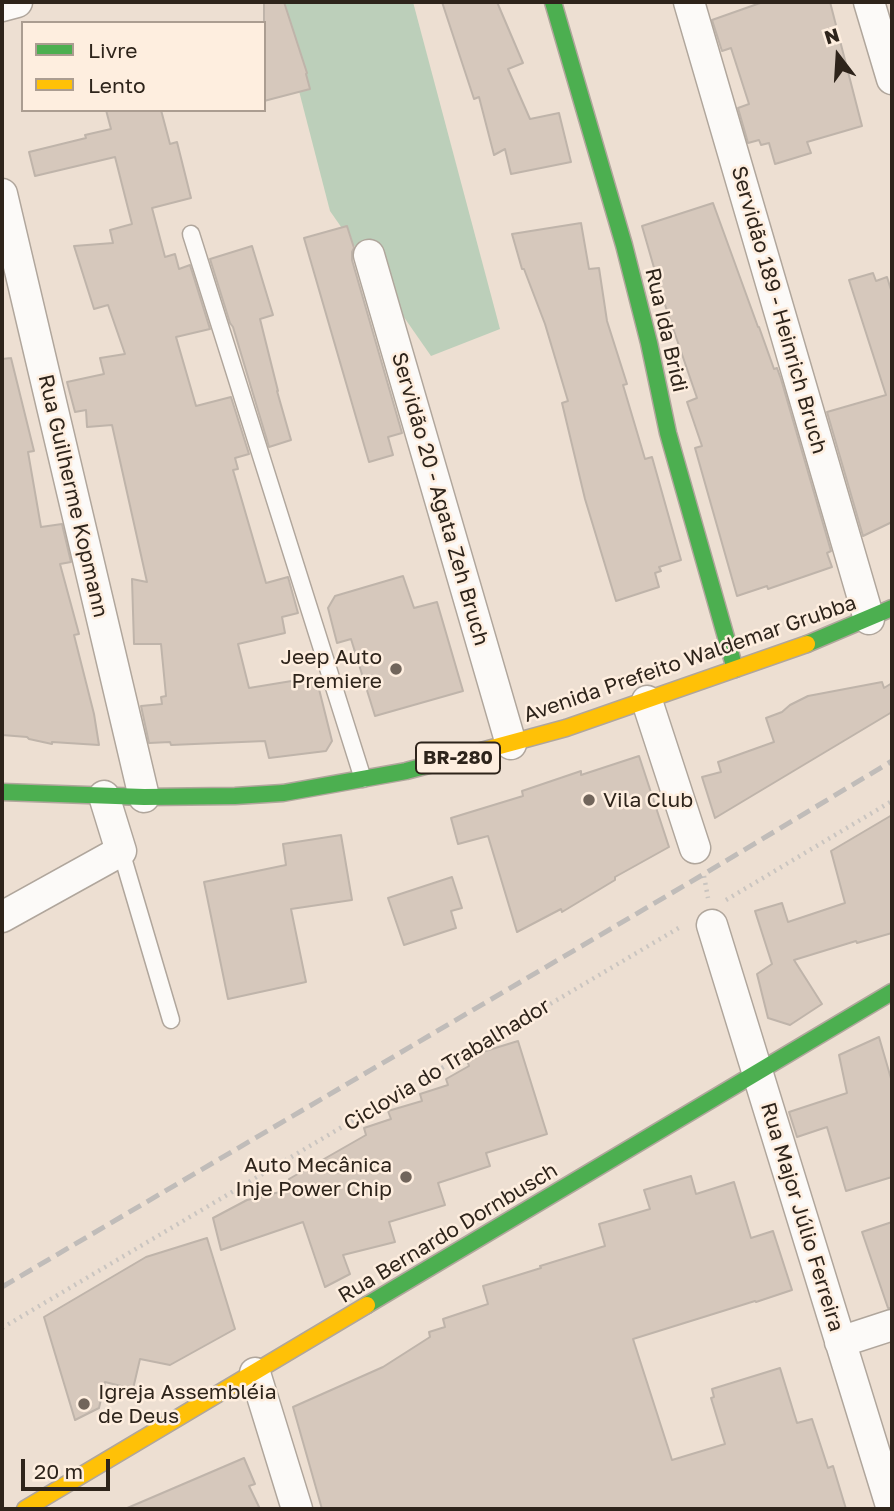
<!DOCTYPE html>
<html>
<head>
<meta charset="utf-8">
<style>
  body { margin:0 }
  #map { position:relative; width:894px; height:1511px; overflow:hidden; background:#eddfd2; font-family:"Golos Text",sans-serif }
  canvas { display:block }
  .frame { position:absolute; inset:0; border:4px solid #2e241b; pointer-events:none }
  .legend { position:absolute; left:21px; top:21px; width:245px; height:91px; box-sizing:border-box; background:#feeedf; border:2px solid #ab9d91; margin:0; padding:9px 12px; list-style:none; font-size:21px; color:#2e241b }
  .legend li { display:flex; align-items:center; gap:14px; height:35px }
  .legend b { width:35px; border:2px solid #ab9d91 }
  .north { position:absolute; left:803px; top:21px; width:70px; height:70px; -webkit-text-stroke:5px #feeedf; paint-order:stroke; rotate:343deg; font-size:19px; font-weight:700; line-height:28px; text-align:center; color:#2e241b }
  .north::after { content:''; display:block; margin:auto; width:24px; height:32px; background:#2e241b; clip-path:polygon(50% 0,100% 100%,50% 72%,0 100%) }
  .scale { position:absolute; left:21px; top:1459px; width:89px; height:32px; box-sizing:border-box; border:4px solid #2e241b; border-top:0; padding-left:9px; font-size:21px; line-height:24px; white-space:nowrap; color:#2e241b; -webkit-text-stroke:5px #feeedf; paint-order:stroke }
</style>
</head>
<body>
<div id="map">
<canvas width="894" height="1511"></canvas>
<div class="frame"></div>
<ul class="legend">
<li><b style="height:9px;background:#4caf50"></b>Livre</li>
<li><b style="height:9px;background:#ffc107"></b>Lento</li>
</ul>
<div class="north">N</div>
<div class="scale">20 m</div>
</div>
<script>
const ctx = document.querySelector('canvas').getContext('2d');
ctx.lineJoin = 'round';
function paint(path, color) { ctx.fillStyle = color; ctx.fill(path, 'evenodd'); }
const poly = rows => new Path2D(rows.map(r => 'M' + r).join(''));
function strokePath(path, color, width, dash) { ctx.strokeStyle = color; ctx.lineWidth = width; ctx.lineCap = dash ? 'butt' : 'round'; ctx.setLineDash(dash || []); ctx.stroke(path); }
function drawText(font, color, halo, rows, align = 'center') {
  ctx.font = font + ' "Golos Text",sans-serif'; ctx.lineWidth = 5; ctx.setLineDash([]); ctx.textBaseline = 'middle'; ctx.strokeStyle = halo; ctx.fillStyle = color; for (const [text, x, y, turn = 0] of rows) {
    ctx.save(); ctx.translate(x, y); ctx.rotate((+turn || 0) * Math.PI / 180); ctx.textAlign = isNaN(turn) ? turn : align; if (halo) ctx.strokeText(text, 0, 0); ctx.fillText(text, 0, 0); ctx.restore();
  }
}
paint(poly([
  [276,2,413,2,500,329,431,356,330,211]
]), '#bccfba');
const building = poly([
  [264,2,284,2,307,73,306,74,310,89,264,101,264,2],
  [442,2,497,2,523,63,508,69,530,119,559,113,571,162,511,174,505,149,494,155,479,97,474,99,442,2],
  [763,2,830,2,862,126,807,142,811,153,775,164,769,143,761,145,759,140,748,143,738,108,749,104,731,48,722,51,712,20,763,2],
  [106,110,161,110,170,144,177,142,191,198,152,208,165,257,175,254,179,269,190,265,210,329,176,337,196,406,231,397,249,454,235,458,238,469,233,470,266,583,288,577,298,613,282,617,285,633,238,644,249,688,316,677,332,741,326,751,269,758,265,741,171,745,170,742,149,743,141,706,162,704,161,697,166,696,161,644,134,644,132,579,147,582,112,425,87,427,86,410,75,412,67,382,104,374,100,358,125,354,108,305,94,309,74,246,113,243,110,230,132,224,115,157,35,176,29,152,86,138,85,135,111,129,106,110],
  [713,203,758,327,759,327,774,369,777,368,781,379,831,551,827,553,832,567,768,589,767,586,737,596,695,448,702,446,687,402,697,398,663,299,642,226,713,203],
  [581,223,589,269,599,268,607,321,627,384,623,385,645,459,652,457,681,560,659,567,661,571,655,573,659,587,616,601,585,499,562,403,568,401,545,324,524,269,522,269,512,234,581,223],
  [347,226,354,248,352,252,352,260,402,433,388,437,393,455,369,462,304,238,347,226],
  [252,246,273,315,260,319,278,391,277,391,291,440,269,447,233,327,230,323,210,259,252,246],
  [873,273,876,281,887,277,892,293,892,522,863,536,827,412,886,395,849,280,873,273],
  [11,358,34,451,28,452,41,527,62,524,71,562,60,564,79,634,74,635,94,714,99,745,52,742,52,744,29,739,27,737,2,735,2,359,11,358],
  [403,576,414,608,437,602,463,691,375,716,351,639,337,643,328,608,335,596,403,576],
  [882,682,884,688,892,683,892,712,715,818,702,777,721,772,718,762,774,742,766,718,782,712,790,705,808,696,882,682],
  [639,756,669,847,615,877,615,880,562,912,561,909,517,932,488,836,458,844,451,818,523,796,522,791,581,771,581,775,639,756],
  [892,815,892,933,857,943,856,941,794,960,822,1004,790,1025,768,1018,757,974,772,964,755,911,782,903,788,922,845,903,831,851,892,815],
  [341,835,352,900,291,909,306,982,228,999,204,882,286,865,283,844,341,835],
  [452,877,462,908,451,911,456,928,404,945,388,898,452,877],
  [879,1037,892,1082,892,1177,846,1191,827,1127,797,1137,789,1112,847,1093,839,1055,879,1037],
  [518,1041,547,1134,486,1153,490,1166,438,1183,445,1205,389,1222,395,1242,343,1255,350,1274,325,1287,303,1222,221,1250,213,1218,247,1200,292,1189,289,1179,366,1135,364,1128,391,1119,388,1111,422,1101,420,1094,448,1085,446,1079,469,1066,466,1057,518,1041],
  [691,1176,696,1194,734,1182,751,1238,773,1231,792,1290,756,1302,755,1301,633,1339,672,1460,725,1444,711,1398,714,1397,712,1389,780,1368,797,1423,812,1419,828,1468,833,1466,846,1509,322,1509,293,1407,383,1367,430,1337,429,1332,445,1327,443,1319,488,1304,483,1286,541,1268,540,1266,605,1246,599,1224,650,1209,644,1190,691,1176],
  [892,1222,892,1308,888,1308,862,1232,892,1222],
  [207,1238,235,1329,170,1365,140,1359,133,1389,105,1382,99,1408,75,1420,44,1317,146,1257,207,1238],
  [244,1458,255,1484,249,1486,260,1509,125,1509,244,1458]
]);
paint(building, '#d6c8bc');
strokePath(building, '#bfb4aa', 2);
const lane = poly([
  [191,234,363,779],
  [121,851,171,1020]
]);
const street = poly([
  [689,2,869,619],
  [869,2,892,79],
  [2,6,17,2],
  [2,194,144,797],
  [369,255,511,744],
  [647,701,695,848],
  [2,917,121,851,104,796],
  [712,925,892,1509],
  [840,1342,892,1325],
  [255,1373,297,1509]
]);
const fast = poly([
  [553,2,624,245,649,343,668,433,735,669],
  [807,644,892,608],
  [2,792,144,797,235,796,283,793,406,771,459,757],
  [367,1305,892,992]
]);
const slow = poly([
  [459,757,566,728,807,644],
  [25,1509,367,1305]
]);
strokePath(lane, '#b0a69c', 19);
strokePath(street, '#b0a69c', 33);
strokePath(fast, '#b0a69c', 19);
strokePath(slow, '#b0a69c', 19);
strokePath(poly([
  [704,876,708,898],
  [726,900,892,801],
  [2,1328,682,926]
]), '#cac5c0', 4.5, [2, 5]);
strokePath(lane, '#fcfaf8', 16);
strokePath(street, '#fcfaf8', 30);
strokePath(fast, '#4caf50', 16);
strokePath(slow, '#ffc107', 16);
strokePath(poly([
  [2,1287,704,874,892,761]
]), '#c0bcb9', 5, [14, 7]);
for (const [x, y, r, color] of [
  [396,669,7,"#71655b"],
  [589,800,7,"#71655b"],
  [406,1177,7,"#71655b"],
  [84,1404,7,"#71655b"]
]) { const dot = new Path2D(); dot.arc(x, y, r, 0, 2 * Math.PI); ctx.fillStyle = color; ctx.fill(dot); strokePath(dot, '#feeedf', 2.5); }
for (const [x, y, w] of [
  [458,758,84]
]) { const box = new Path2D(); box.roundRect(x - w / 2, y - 15.5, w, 31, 5); ctx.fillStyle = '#feeedf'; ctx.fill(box); strokePath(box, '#2e241b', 2); }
drawText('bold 19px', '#2e241b', null, [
  ["BR-280",458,758]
]);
drawText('21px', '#2e241b', '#feeedf', [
  ["Servidão 189 - Heinrich Bruch",779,310,74],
  ["Rua Ida Bridi",666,330,77],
  ["Rua Guilherme Kopmann",73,496,77],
  ["Servidão 20 - Agata Zeh Bruch",440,499,74],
  ["Avenida Prefeito Waldemar Grubba",690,659,-19],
  ["Ciclovia do Trabalhador",447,1065,-31],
  ["Rua Major Júlio Ferreira",802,1217,73],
  ["Rua Bernardo Dornbusch",448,1233,-31]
]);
drawText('21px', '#2e241b', '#feeedf', [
  ["Jeep Auto",382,657],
  ["Premiere",382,681],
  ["Vila Club",603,800,"left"],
  ["Auto Mecânica",392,1165],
  ["Inje Power Chip",392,1189],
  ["Igreja Assembléia",98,1392,"left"],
  ["de Deus",98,1416,"left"]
], 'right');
</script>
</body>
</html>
